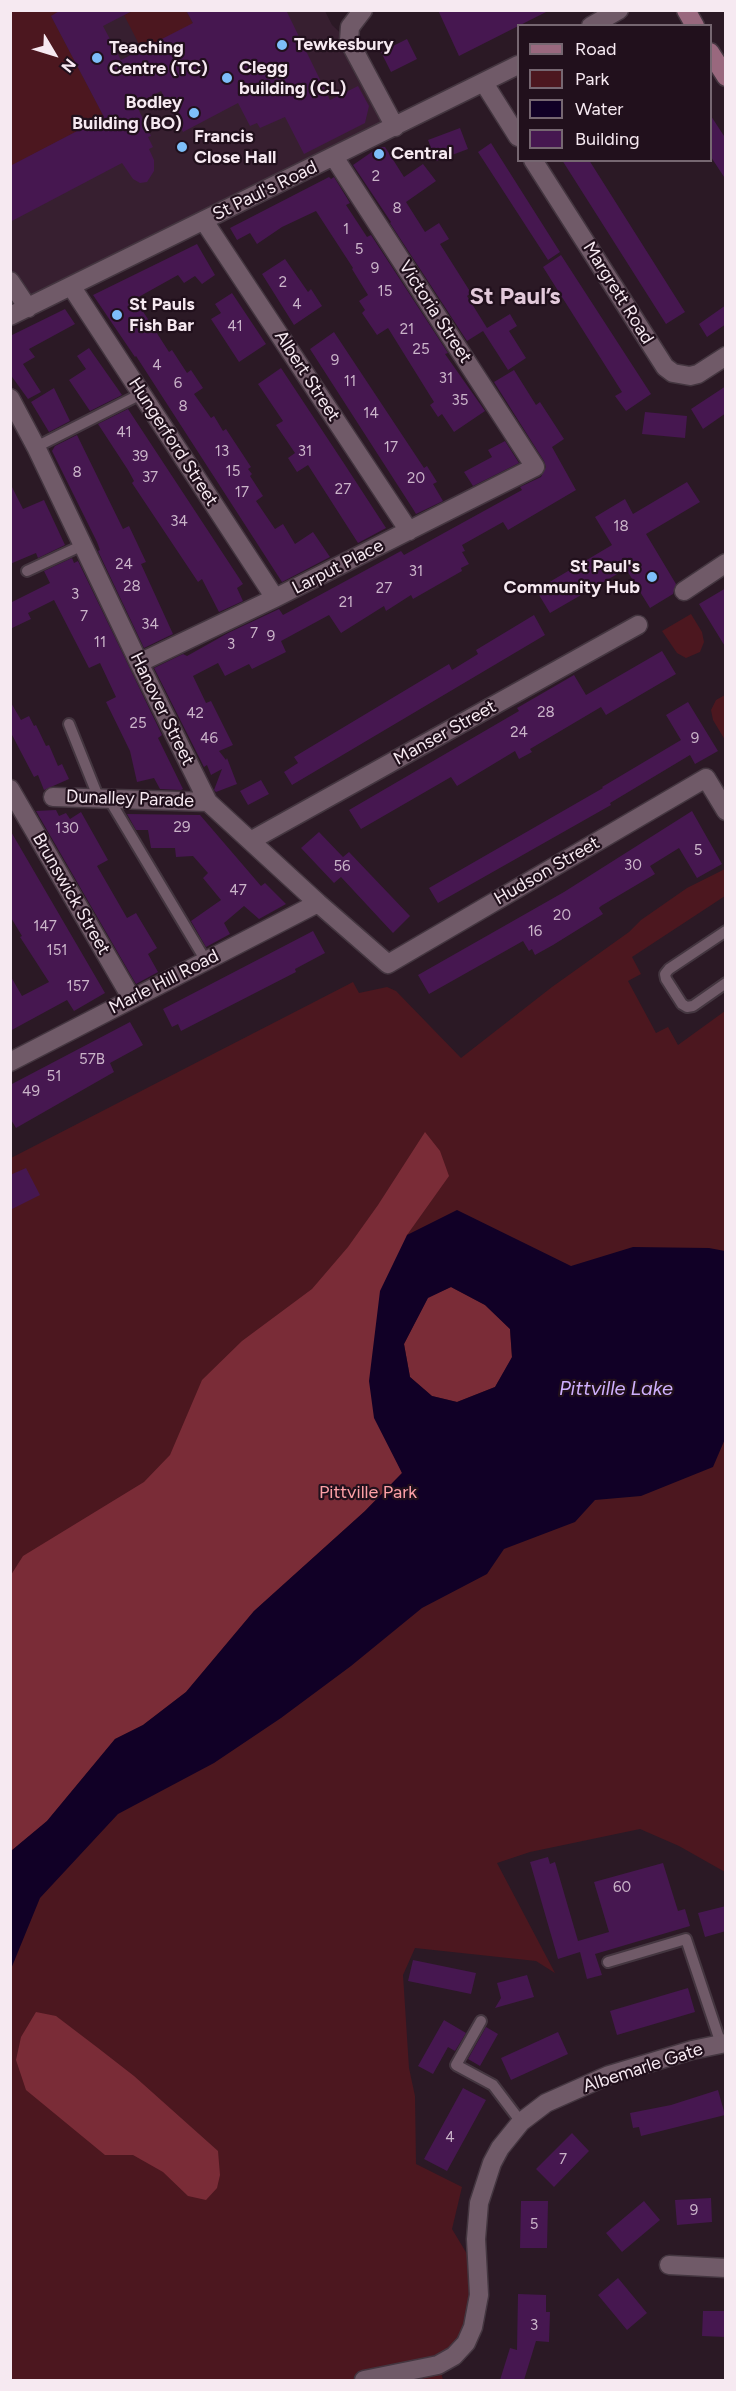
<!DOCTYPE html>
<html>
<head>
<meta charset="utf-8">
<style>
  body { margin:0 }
  #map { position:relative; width:736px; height:2391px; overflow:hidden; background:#2b1925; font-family:Figtree,sans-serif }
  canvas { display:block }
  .frame { position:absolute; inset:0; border:12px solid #f6e9f1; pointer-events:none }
  .legend { position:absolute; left:517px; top:24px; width:195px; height:138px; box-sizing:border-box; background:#21101c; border:2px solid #766771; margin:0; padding:8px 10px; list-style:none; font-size:18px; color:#f6e9f1 }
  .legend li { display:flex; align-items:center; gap:12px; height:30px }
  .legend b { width:30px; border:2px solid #766771 }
  .north { position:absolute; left:24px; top:24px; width:60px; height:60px; -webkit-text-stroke:4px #21101c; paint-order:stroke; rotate:128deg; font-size:16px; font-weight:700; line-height:24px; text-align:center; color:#f6e9f1 }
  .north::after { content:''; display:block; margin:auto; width:21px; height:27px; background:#f6e9f1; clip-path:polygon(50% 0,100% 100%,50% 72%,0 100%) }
</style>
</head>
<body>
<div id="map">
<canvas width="736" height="2391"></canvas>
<div class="frame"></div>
<ul class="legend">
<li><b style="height:8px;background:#99687e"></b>Road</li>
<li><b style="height:16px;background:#4c171f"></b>Park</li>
<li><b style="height:16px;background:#110026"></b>Water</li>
<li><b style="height:16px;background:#461750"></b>Building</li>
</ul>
<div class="north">N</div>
</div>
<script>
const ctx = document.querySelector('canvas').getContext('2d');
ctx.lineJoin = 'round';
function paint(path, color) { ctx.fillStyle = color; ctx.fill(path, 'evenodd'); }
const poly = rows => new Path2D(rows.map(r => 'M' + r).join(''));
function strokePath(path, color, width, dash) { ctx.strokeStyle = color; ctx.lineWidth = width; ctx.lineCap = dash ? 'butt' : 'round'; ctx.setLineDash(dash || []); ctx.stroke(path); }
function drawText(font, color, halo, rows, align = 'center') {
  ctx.font = font + ' Figtree,sans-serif'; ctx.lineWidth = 4.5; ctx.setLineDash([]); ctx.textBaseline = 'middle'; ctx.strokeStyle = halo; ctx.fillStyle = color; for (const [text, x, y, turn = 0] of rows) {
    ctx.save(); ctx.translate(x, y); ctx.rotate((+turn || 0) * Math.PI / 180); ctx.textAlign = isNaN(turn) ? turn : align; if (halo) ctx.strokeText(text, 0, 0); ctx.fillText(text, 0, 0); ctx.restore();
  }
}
paint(poly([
  [11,11,325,11,332,25,349,41,395,127,28,308,11,281]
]), '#371f30');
paint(poly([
  [11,11,57,11,58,12,51,16,104,117,11,166],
  [133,11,186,11,198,33,142,50,124,15],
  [691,614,702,632,704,642,700,652,686,658,677,653,662,631],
  [725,695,725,740,713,720,711,710,716,700],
  [725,869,725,896,632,957,641,974,628,981,656,1033,668,1027,678,1045,725,1011,725,1872,679,1846,640,1829,530,1852,497,1863,555,1973,536,1961,415,1948,403,1975,409,2068,415,2096,416,2164,462,2187,452,2229,479,2274,476,2315,439,2365,443,2380,11,2380,11,1158,353,982,359,993,387,987,396,991,461,1058,552,987,629,932,641,920,687,888]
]), '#4c171f');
paint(poly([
  [425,1132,440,1151,449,1176,407,1235,396,1459,402,1473,365,1511,254,1611,186,1692,143,1725,115,1739,47,1821,11,1851,11,1575,23,1556,144,1482,170,1455,202,1380,242,1341,312,1289,348,1247,378,1205],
  [451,1287,485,1305,510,1329,512,1358,495,1387,457,1402,432,1396,410,1377,404,1344,428,1297],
  [36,2012,56,2016,98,2048,134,2076,218,2151,220,2175,217,2188,206,2200,188,2196,163,2172,133,2155,105,2155,26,2090,16,2060,21,2037]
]), '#7a2c37');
paint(poly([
  [457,1210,571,1266,633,1247,709,1248,725,1251,725,1439,713,1467,641,1496,595,1500,575,1522,504,1549,487,1574,422,1608,351,1666,281,1718,214,1763,118,1814,40,1898,11,1969,11,1851,47,1821,115,1739,143,1725,186,1692,254,1611,365,1511,402,1473,374,1418,369,1381,380,1291,407,1235],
  [451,1287,485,1305,510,1329,512,1357,495,1387,457,1402,432,1396,410,1377,404,1344,428,1298]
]), '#110026');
paint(poly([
  [61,10,134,10,103,26,121,60,193,23,186,10,286,10,330,100,358,86,369,106,365,123,304,154,285,117,260,128,257,123,250,126,238,103,183,132,161,91,136,104,151,136,148,137,153,147,149,149,154,160,154,171,147,182,140,183,133,179,122,163,10,222,10,166,104,117,51,16],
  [438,10,550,10,459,56],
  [407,39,417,59,391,72,381,52],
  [711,116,726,139,726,180,711,157],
  [460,128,468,149,436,161,428,140],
  [491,143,560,252,548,260,478,152],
  [379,147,385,147,404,177,423,164,436,181,406,202,425,232,439,223,449,239,440,244,471,293,467,296,487,328,510,314,517,326,509,331,526,358,508,370,483,331,467,341,390,223,391,222,353,165],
  [562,160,589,160,685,312,666,324],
  [329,177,331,179,334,177,350,203,346,205,367,237,371,235,448,353,445,354,485,411,454,432,442,414,438,417,430,405,434,402,388,328,377,335,362,313,365,310,359,301,368,295,352,269,353,268,316,211,282,227,257,244,250,233,237,240,230,228],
  [197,244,215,275,202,284,195,276,184,283,178,275,135,299,169,352,172,350,187,373,191,370,203,388,194,394,211,418,214,416,223,431,226,429,251,467,248,469,252,474,250,476,263,496,256,501,275,529,283,524,295,544,313,532,330,557,282,582,136,356,135,357,93,295],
  [561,255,651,394,626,411,615,396,622,392,543,267],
  [285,259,308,292,311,289,322,306,294,325,262,274],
  [232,293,266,344,239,362,211,319,221,313,215,304],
  [726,305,726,324,707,337,699,324],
  [65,309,75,324,29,349,35,357,23,364,41,392,28,399,10,374,10,336],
  [334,332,424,468,427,466,437,482,433,484,443,501,416,514,413,509,310,349],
  [89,348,122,395,90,411,69,380,86,369,77,356],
  [281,368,345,465,386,528,358,543,308,465,297,472,288,458,295,453,276,425,283,421,258,384],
  [514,370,536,405,540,402,564,439,552,447,576,490,508,530,503,522,462,545,465,551,462,552,469,564,461,568,462,571,413,599,411,595,386,611,384,606,341,633,329,615,281,641,286,652,252,669,249,664,225,676,218,663,193,676,206,703,211,701,233,745,219,751,226,760,227,758,237,784,216,792,214,790,222,769,211,775,207,765,204,767,154,668,183,654,187,656,228,633,279,609,283,615,401,551,404,555,522,490,520,487,541,477,546,467,544,461,494,382],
  [726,386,726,413,703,429,691,409],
  [54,388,70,421,49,432,31,402],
  [128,409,243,584,237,588,243,601,219,612,202,579,198,582,132,483,134,481,128,470,98,424],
  [645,412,687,416,685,438,642,434],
  [77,435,123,529,129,526,146,562,141,564,173,634,144,648,98,551,100,550,97,542,52,451,55,446],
  [505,441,519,463,473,486,464,472,492,457,488,450],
  [687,482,700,502,646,534,676,584,673,594,650,608,626,569,550,613,536,590,612,545,595,517,625,499,633,514],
  [10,483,23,509,44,500,65,545,38,558,36,553,10,564],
  [72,558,74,563,78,561,162,735,158,738,183,789,181,790,160,789,154,778,137,782,130,751,106,702,116,697,100,663,89,668,54,600,28,613,31,619,10,629,10,603,50,583,44,571],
  [726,588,726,648,699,604],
  [534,615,545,635,292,785,284,772,298,763,294,757,449,664,452,670,478,654,476,650],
  [662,651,676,674,606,715,601,707,530,749,532,752,519,759,515,751,457,786,451,777,361,829,349,810,519,711,517,708,574,675,586,695],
  [10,701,21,720,29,716,34,726,36,725,46,746,49,745,58,766,62,764,69,779,44,790,38,775,34,777,10,731],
  [688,702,718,751,695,764,690,755,610,803,611,805,438,903,429,888,603,788,602,787,681,740,666,715],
  [261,780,269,794,248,805,240,791],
  [56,810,59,816,66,813,70,819,81,812,108,860,97,866,127,918,136,913,157,948,148,954,158,972,136,984,36,811],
  [692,811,722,864,697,878,679,848,650,866,655,874,601,906,599,908,603,914,553,945,535,955,532,949,529,951,523,941,429,994,418,975,564,892],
  [127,814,200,815,261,886,265,883,286,904,259,919,244,906,224,923,230,934,206,947,191,921,221,900,203,878,208,873,193,856,176,857,175,848,151,848,148,830,136,830],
  [10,830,105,993,74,1011,67,1000,10,1031,10,975,22,996,49,982,20,937,22,936,10,916],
  [319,832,343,857,349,852,410,916,393,933,341,877,334,883,301,848],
  [313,931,325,953,295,969,296,972,181,1031,178,1024,172,1027,163,1009],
  [130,1022,143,1045,110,1063,114,1072,16,1128,10,1118,10,1085],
  [26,1168,40,1195,10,1210,10,1175],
  [548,1857,550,1864,555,1862,578,1941,609,1932,594,1882,663,1863,678,1911,685,1909,690,1926,595,1954,602,1975,587,1979,580,1952,558,1959,530,1862],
  [726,1906,726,1931,705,1937,698,1913],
  [413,1960,476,1973,471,1994,408,1981],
  [527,1975,534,1997,495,2008,501,1998,497,1983],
  [688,1988,695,2012,617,2035,610,2011],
  [444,2020,466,2033,455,2051,448,2047,433,2074,418,2066],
  [486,2027,498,2034,480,2066,468,2059],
  [558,2032,568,2054,511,2080,501,2058],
  [463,2088,486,2100,447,2171,424,2159],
  [718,2090,725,2115,641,2136,639,2127,633,2128,630,2113,671,2105],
  [572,2133,589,2151,554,2187,536,2169],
  [711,2198,712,2222,677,2225,675,2200],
  [521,2201,548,2201,547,2248,520,2248],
  [644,2201,660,2220,622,2252,606,2233],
  [618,2278,647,2313,627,2330,598,2295],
  [518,2294,546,2295,546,2312,550,2312,549,2342,536,2341,524,2380,500,2380,510,2348,517,2350],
  [703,2311,726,2311,726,2337,702,2336]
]), '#461750');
const lane = poly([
  [36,447,141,394],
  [27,571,83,545],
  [69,724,99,799],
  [109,799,206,961],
  [726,931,669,969,665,974,666,979,682,1004,687,1007,693,1006,726,983],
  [608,1962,686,1939,721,2044],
  [481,2021,456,2065,493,2085,521,2122]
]);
const street = poly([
  [363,10,350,27,349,41,395,127],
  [591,26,619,10],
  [484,83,518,137],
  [533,160,665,367,673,373,690,376,698,374,726,356],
  [204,221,409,531],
  [10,281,28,308],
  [71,286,275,598],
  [10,316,518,65],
  [10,398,36,447,139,663,208,802,318,903,388,964,706,778,726,811],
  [684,591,726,563],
  [139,663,275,598,535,467,334,157],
  [10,789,132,999],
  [53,797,208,802],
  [252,840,638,625],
  [10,1062,318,903],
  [669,2265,726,2268],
  [364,2380,438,2365,454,2356,466,2343,473,2327,479,2295,476,2239,479,2203,492,2163,500,2148,521,2122,546,2103,609,2075,692,2050,726,2043]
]);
const secondary = poly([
  [686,10,695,26],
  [710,52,726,77]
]);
strokePath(lane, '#443640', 14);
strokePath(street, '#443640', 21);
strokePath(secondary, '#443640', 21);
strokePath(lane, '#705a68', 10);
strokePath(street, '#705a68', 18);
strokePath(secondary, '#99687e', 18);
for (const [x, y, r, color] of [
  [282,45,6,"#7dbef9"],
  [97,58,6,"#7dbef9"],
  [227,78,6,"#7dbef9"],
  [194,113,6,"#7dbef9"],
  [182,147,6,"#7dbef9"],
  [379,154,6,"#7dbef9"],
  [117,315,6,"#7dbef9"],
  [652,577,6,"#7dbef9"]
]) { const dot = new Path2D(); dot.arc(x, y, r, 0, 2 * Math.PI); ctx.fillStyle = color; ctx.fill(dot); strokePath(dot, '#21101c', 2); }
drawText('15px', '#cab4c9', null, [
  ["2",376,177],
  ["8",397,209],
  ["1",346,230],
  ["5",359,250],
  ["9",375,269],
  ["2",283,283],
  ["15",385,292],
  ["4",297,305],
  ["41",235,327],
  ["21",407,330],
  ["25",421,350],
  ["9",335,361],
  ["4",157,366],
  ["31",446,379],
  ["11",350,382],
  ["6",178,384],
  ["35",460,401],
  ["8",183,407],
  ["14",371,414],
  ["41",124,433],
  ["17",391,448],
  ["13",222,452],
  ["31",305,452],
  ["39",140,457],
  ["15",233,472],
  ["8",77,473],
  ["37",150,478],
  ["20",416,479],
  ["27",343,490],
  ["17",242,493],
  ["34",179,522],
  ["18",621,527],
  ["24",124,565],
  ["31",416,572],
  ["28",132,587],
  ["27",384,589],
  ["3",75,595],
  ["21",346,603],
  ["7",84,617],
  ["34",150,625],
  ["7",254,634],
  ["9",271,637],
  ["11",100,643],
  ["3",231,645],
  ["28",546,713],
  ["42",195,714],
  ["25",138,724],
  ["24",519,733],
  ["46",209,739],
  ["9",695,739],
  ["29",182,828],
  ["130",67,829],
  ["5",698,851],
  ["30",633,866],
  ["56",342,867],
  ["47",238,891],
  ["20",562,916],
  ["147",45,927],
  ["16",535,932],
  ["151",57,951],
  ["157",78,987],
  ["57B",92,1060],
  ["51",54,1077],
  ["49",31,1092],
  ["60",622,1888],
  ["4",450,2138],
  ["7",563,2160],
  ["9",694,2211],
  ["5",534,2225],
  ["3",534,2326]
]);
drawText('bold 18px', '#f6e9f1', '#21101c', [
  ["Tewkesbury",294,45],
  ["Teaching",109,48],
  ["Centre (TC)",109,69],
  ["Clegg",239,68],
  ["building (CL)",239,89],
  ["Bodley",182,103,"right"],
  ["Building (BO)",182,124,"right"],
  ["Francis",194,137],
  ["Close Hall",194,158],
  ["Central",391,154],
  ["St Pauls",129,305],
  ["Fish Bar",129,326],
  ["St Paul's",640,567,"right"],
  ["Community Hub",640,588,"right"]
], 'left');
drawText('18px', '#f6e9f1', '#21101c', [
  ["St Paul's Road",265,191,-26],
  ["Margrett Road",618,293,58],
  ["Victoria Street",435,312,57],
  ["Albert Street",307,376,57],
  ["Hungerford Street",173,442,57],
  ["Larput Place",338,567,-27],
  ["Hanover Street",162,709,64],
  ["Manser Street",445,733,-29],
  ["Dunalley Parade",130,799,2],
  ["Hudson Street",547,871,-30],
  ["Brunswick Street",71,894,60],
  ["Marle Hill Road",164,982,-27],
  ["Albemarle Gate",643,2068,-18]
]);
drawText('18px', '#fea1a7', '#21101c', [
  ["Pittville Park",368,1493]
]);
drawText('italic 20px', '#cfb0fd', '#21101c', [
  ["Pittville Lake",616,1389]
]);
drawText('bold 24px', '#e3cadb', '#21101c', [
  ["St Paul’s",515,297]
]);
</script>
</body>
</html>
